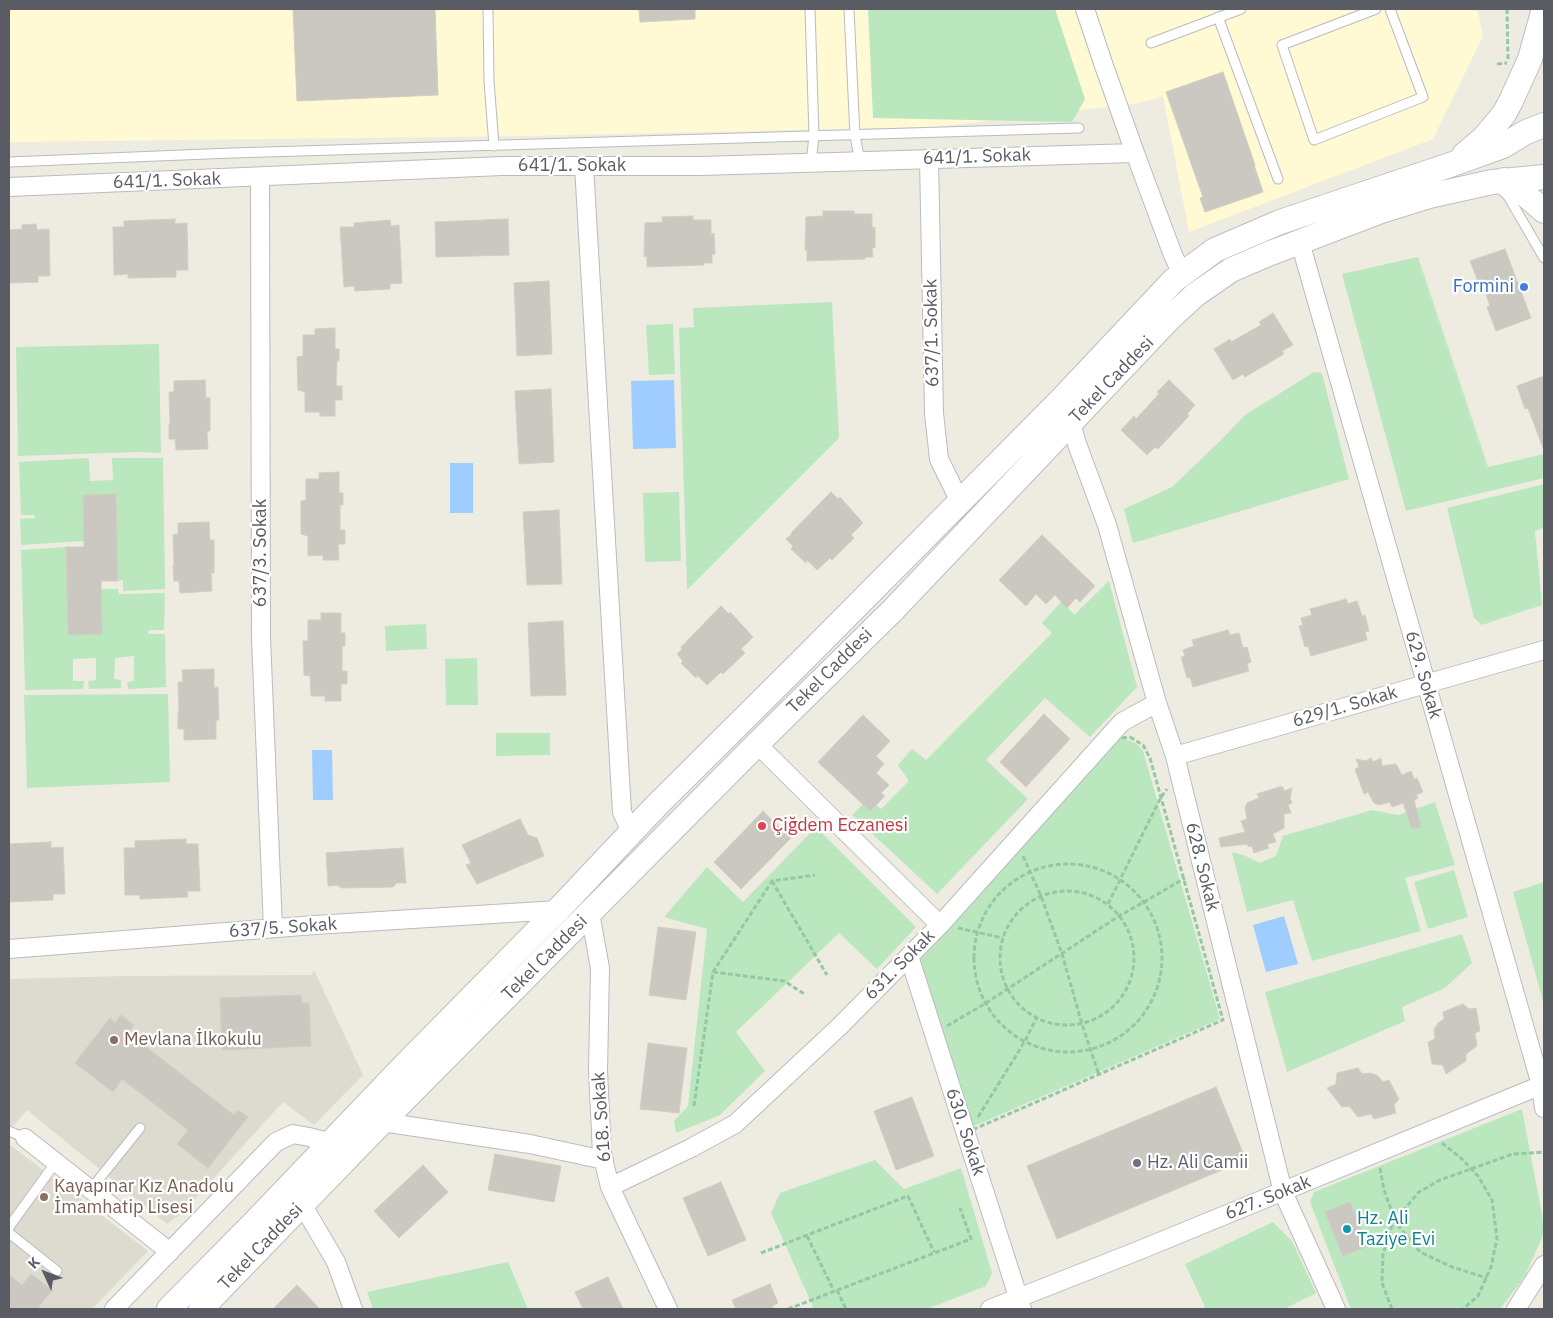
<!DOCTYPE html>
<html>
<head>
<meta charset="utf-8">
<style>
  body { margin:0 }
  #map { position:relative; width:1553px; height:1318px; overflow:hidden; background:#eeece0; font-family:"IBM Plex Sans",sans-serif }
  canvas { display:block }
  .frame { position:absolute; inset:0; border:10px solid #595d63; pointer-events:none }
  .north { position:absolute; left:20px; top:1248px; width:50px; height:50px; -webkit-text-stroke:4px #fff; paint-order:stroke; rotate:313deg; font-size:14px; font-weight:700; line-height:20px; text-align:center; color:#595d63 }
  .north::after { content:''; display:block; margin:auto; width:18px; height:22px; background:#595d63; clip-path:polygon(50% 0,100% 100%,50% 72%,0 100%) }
</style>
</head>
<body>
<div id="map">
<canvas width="1553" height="1318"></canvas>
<div class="frame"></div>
<div class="north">K</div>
</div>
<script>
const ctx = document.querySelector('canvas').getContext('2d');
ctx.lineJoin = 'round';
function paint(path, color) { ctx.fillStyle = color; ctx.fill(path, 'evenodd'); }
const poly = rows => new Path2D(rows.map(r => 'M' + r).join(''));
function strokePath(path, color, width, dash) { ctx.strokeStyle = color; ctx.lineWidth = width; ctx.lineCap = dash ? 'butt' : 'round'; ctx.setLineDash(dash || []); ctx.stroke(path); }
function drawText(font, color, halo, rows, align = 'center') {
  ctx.font = font + ' "IBM Plex Sans",sans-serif'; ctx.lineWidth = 4.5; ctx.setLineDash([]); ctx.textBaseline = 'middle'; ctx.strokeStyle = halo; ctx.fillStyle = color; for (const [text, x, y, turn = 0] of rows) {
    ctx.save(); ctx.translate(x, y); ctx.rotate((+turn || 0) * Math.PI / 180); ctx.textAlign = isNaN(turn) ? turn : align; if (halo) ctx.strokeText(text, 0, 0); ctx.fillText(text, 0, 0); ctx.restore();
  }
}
paint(poly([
  [9,9,1477,9,1483,36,1433,139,1189,232,1163,96,1140,103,934,127,524,136,9,142]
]), '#fff9d4');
paint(poly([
  [314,970,363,1075,314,1125,283,1102,181,1214,167,1224,27,1110,9,1131,9,979,127,976,312,975],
  [9,1144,148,1251,92,1309,9,1309]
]), '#dddbcf');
paint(poly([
  [868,9,1055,9,1085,99,1072,122,873,118],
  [1418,257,1488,467,1544,454,1544,478,1406,511,1342,274],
  [832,302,839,438,687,590,679,328,694,327,693,308],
  [673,324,675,374,649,375,646,325],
  [159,344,161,453,140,452,18,456,16,347],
  [1314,372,1322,373,1349,479,1133,543,1124,509,1172,487,1220,441,1245,415],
  [89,458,90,481,113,480,112,458,163,458,165,589,123,591,123,580,118,581,116,494,83,495,84,541,21,545,20,519,35,518,34,515,21,515,19,462],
  [1544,484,1544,528,1535,531,1542,605,1482,625,1474,618,1447,508],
  [679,492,681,561,645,562,643,493],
  [66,547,68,635,101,589,118,589,119,594,165,593,164,630,149,630,148,634,165,634,166,687,128,689,127,682,134,681,134,656,115,658,114,679,121,680,121,688,89,689,88,681,96,680,96,658,73,659,73,681,84,681,83,689,25,690,21,550],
  [1109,581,1137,687,1090,737,1045,698,986,760,1028,799,937,894,852,815,868,799,881,809,909,781,898,765,912,749,926,760,1052,633,1042,623,1062,601,1074,615],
  [426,624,427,649,386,651,385,626],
  [477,658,478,705,446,705,445,659],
  [168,694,170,782,27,788,24,695],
  [496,733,550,733,550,755,496,756],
  [1120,737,1136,743,1143,751,1220,1019,972,1127,918,960],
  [1435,802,1455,865,1405,878,1421,931,1312,961,1293,900,1247,912,1232,852,1243,855,1260,863,1276,856,1283,836,1372,810,1398,815],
  [816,827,916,927,877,969,839,933,736,1032,765,1071,720,1115,676,1133,674,1121,688,1106,707,929,664,917,707,867,743,902],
  [1454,870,1468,917,1428,929,1414,882],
  [1544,882,1544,1005,1513,892],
  [1462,934,1472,963,1445,988,1402,1007,1405,1021,1287,1072,1265,992],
  [1522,1109,1544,1225,1544,1233,1525,1276,1500,1309,1351,1309,1310,1202,1314,1192],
  [875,1160,904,1189,961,1168,992,1273,986,1286,927,1309,814,1309,771,1213,780,1193],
  [1273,1222,1292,1241,1316,1293,1284,1309,1206,1309,1185,1264],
  [508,1262,528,1309,373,1309,367,1292]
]), '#bbe7bf');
paint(poly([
  [674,380,676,448,633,449,631,381],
  [450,463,473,463,473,513,450,513],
  [312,750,332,750,333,800,313,800],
  [1284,916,1298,964,1266,972,1253,925]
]), '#9fcdff');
const building = poly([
  [293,9,435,9,438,95,297,101,293,9],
  [639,9,695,9,695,19,640,22,639,9],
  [1223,72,1255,165,1254,165,1263,192,1205,212,1200,198,1203,197,1166,92,1223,72],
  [823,211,854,211,854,214,872,214,872,228,875,227,875,248,872,247,873,257,865,257,865,259,807,261,807,250,805,250,806,217,823,216,823,211],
  [693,216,693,220,711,220,711,234,714,233,715,254,712,254,712,263,704,263,704,265,647,267,647,256,644,257,645,223,663,222,662,217,693,216],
  [175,219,175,224,187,223,188,270,176,270,176,277,128,278,128,274,114,275,113,227,124,227,124,221,175,219],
  [508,219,509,255,436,257,435,222,508,219],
  [390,220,391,226,399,225,402,283,390,284,390,289,355,291,354,286,344,287,340,227,354,227,354,223,390,220],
  [36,224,37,230,49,229,50,276,38,276,38,282,9,283,9,230,22,229,22,225,36,224],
  [1505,249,1531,318,1496,331,1487,307,1490,306,1482,283,1479,284,1470,261,1505,249],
  [549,281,552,354,517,356,514,283,549,281],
  [1273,313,1293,345,1282,351,1284,354,1245,377,1243,374,1233,380,1214,349,1230,339,1231,342,1261,325,1259,322,1273,313],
  [335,328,335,349,339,349,339,361,337,361,336,386,342,386,342,400,335,400,335,416,320,416,320,412,305,412,305,392,298,390,297,357,303,356,303,335,315,335,315,329,335,328],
  [1544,376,1544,448,1543,448,1528,408,1525,409,1517,386,1544,376],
  [205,380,206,398,210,398,210,431,207,431,208,449,176,450,175,439,169,439,169,424,170,424,169,392,174,392,174,381,205,380],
  [1169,380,1195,405,1187,414,1189,416,1158,449,1155,447,1147,455,1121,430,1134,416,1136,419,1159,394,1157,392,1169,380],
  [551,389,554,462,519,464,515,391,551,389],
  [339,472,339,493,343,493,343,505,340,505,340,530,345,530,345,544,338,544,339,560,323,560,323,555,308,556,308,536,301,534,301,501,306,500,306,479,319,479,319,473,339,472],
  [831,492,838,499,840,497,863,523,851,535,854,538,832,560,830,558,817,570,807,560,806,563,791,549,793,546,786,539,792,534,791,533,831,492],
  [116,494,118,581,101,581,102,634,68,635,66,547,84,547,83,495,116,494],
  [559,510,562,584,527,585,523,512,559,510],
  [209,522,210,540,214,540,214,573,211,573,212,591,180,593,179,581,174,581,173,566,174,566,173,535,178,534,178,523,209,522],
  [1042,535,1095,586,1080,602,1076,598,1067,608,1055,595,1046,604,1036,594,1026,606,999,580,1042,535],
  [1346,599,1348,604,1357,601,1362,616,1365,615,1369,631,1365,632,1367,640,1311,656,1308,646,1305,647,1299,626,1303,625,1301,618,1312,615,1310,609,1346,599],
  [721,606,729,614,730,612,753,637,741,649,745,653,723,674,721,672,707,685,697,675,696,678,681,663,683,661,677,654,682,649,681,647,721,606],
  [321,613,341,613,341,633,345,633,345,646,342,646,342,671,347,671,347,684,341,684,341,701,325,701,325,696,311,696,310,676,304,675,303,641,308,641,308,620,321,620,321,613],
  [563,621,566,695,531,696,528,623,563,621],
  [1228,630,1230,635,1239,633,1243,648,1247,647,1251,662,1247,664,1249,671,1193,687,1190,677,1187,678,1181,657,1185,656,1183,650,1194,646,1192,640,1228,630],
  [214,669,214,688,218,687,219,720,216,720,216,739,184,740,184,729,178,729,178,713,179,713,178,682,183,682,182,670,214,669],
  [1044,714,1070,739,1026,787,1000,762,1044,714],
  [863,715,890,741,876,756,884,764,876,773,889,785,881,793,885,796,870,811,818,762,863,715],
  [1371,758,1373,762,1381,758,1382,766,1396,764,1402,775,1411,771,1414,779,1417,778,1423,792,1416,795,1418,798,1414,800,1421,827,1412,829,1403,803,1392,807,1390,802,1379,805,1374,803,1368,792,1364,794,1356,772,1355,769,1359,767,1356,759,1366,761,1371,758],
  [1279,787,1283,787,1284,791,1292,788,1290,798,1292,803,1288,805,1291,813,1284,814,1284,828,1273,834,1276,842,1267,844,1269,848,1254,853,1252,846,1248,847,1248,844,1221,847,1219,838,1245,832,1241,821,1247,819,1245,808,1247,803,1259,798,1257,794,1279,787],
  [763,811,791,838,741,889,714,862,763,811],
  [520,819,528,835,537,838,544,856,477,884,466,865,471,863,462,845,520,819],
  [186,839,186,844,198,844,200,891,187,891,188,897,140,899,140,895,125,895,124,848,135,848,135,841,186,839],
  [51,842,51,848,63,847,65,894,53,894,53,900,9,902,9,844,51,842],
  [403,848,406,883,397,883,393,887,342,888,337,885,328,886,326,853,403,848],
  [658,927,696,932,686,1000,649,995,658,927],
  [301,995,302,1003,309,1003,311,1046,222,1050,220,998,301,995],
  [1463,1004,1469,1009,1476,1008,1480,1031,1475,1033,1477,1046,1466,1054,1466,1061,1446,1074,1443,1065,1432,1064,1428,1042,1435,1039,1434,1030,1438,1023,1444,1019,1443,1012,1463,1004],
  [121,1015,134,1025,128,1033,234,1115,238,1110,248,1117,208,1168,177,1144,188,1130,122,1079,113,1092,75,1063,110,1018,115,1023,121,1015],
  [648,1043,687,1048,679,1113,640,1109,648,1043],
  [1358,1068,1362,1074,1370,1073,1378,1076,1383,1082,1389,1080,1399,1099,1394,1105,1396,1113,1374,1119,1371,1114,1358,1117,1349,1106,1342,1107,1327,1088,1336,1084,1337,1073,1358,1068],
  [1216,1087,1246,1160,1057,1239,1027,1166,1216,1087],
  [912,1097,934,1156,896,1170,874,1111,912,1097],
  [495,1154,561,1166,554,1202,488,1190,495,1154],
  [423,1165,448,1192,399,1238,374,1211,423,1165],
  [721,1182,746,1240,708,1256,683,1198,721,1182],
  [1350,1202,1368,1246,1343,1256,1325,1212,1350,1202],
  [31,1274,52,1290,37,1309,9,1309,9,1275,22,1285,31,1274],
  [608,1277,623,1309,583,1309,575,1292,608,1277],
  [770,1284,778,1303,772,1306,773,1309,736,1309,732,1300,770,1284],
  [297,1285,320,1309,273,1309,297,1285]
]);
paint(building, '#cac8c0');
strokePath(building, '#d2cebf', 1);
const service = poly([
  [488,9,489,81,494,146],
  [810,9,814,136,811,163],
  [849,9,855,136,860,161],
  [1376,9,1282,45,1314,140,1423,97,1390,9],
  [1218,17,1278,179],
  [1151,43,1241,9],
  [9,162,232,153,1079,128],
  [1498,187,1508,196,1544,258],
  [9,1131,25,1138],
  [91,1189,140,1128],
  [9,1227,56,1162],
  [9,1233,57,1271]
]);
const minor = poly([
  [1085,9,1103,63,1135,153,1173,255,1182,274],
  [929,159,934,413,939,459,960,502],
  [584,166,622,812,631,832],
  [260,177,261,638,273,928],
  [9,187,502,166,701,166,1135,153],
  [1300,242,1541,1085,1544,1108],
  [1071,423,1077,444,1107,525,1157,703,1175,756,1283,1192,1336,1309],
  [757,744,940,925],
  [1175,756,1544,650],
  [590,913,600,968,598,1071,602,1154,610,1187,668,1309],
  [9,949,315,925,558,910],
  [909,956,1022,1309],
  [382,1122,530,1144,604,1160],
  [25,1138,170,1252],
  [610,1187,691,1148,735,1124,839,1027,940,925,1122,722,1157,703],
  [302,1204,336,1262,353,1309],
  [114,1309,276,1142,293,1134,309,1137,331,1143],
  [990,1309,1140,1250,1544,1084],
  [1516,1309,1544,1265]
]);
const secondary = poly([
  [1464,155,1484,138,1504,114,1511,101,1530,59,1544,9],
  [1504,180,1514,185,1544,211],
  [169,1309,253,1224,404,1066,558,910,656,806,806,657,1060,401,1174,280,1215,250,1280,222,1450,165,1503,146,1526,132,1544,125],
  [201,1309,382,1122,757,744,893,610,1169,319,1195,295,1231,270,1268,254,1381,211,1429,196,1492,182,1544,177]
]);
strokePath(service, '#b9bbc1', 11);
strokePath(minor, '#b9bbc1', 20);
strokePath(secondary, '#bbbec6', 26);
strokePath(poly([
  [1507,9,1508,61],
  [1497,64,1507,63],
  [1130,737,1143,745,1150,758,1223,1020,970,1131,914,957,945,926,1114,739,1130,737],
  [1023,856,1041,896,1062,954,1082,1024,1099,1075],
  '974 958a94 94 0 1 1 188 0a94 94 0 1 1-188 0Z',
  [772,881,827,975],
  '1000 958a67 67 0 1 1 134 0a67 67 0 1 1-134 0Z',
  [1108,904,1161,797,1167,789],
  [958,928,1003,938],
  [713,972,784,981,806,995],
  [947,1026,986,1003,1119,916,1144,902,1185,878],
  [694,1106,713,972,772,881,815,875],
  [978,1117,1025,1041,1036,1019],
  [1442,1143,1462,1159,1478,1176,1492,1200,1497,1238,1491,1267,1478,1296,1463,1309],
  [1380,1168,1384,1190,1396,1223,1420,1252,1452,1267,1487,1278],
  [807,1236,834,1291],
  [761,1253,908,1196,934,1252],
  [837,1290,846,1309],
  [788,1309,971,1239,960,1208],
  [1392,1309,1382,1283,1383,1255,1390,1230,1395,1220,1419,1192,1440,1180,1513,1154,1544,1152]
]), '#93c8a7', 3, [5, 2.5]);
strokePath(service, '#fff', 9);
strokePath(minor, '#fff', 18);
strokePath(secondary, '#fff', 24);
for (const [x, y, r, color] of [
  [1524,287,5,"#3f7fe0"],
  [762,826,5,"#e0444e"],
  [114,1040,5,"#8d6e63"],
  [1137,1163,5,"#6b7280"],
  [44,1197,5,"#8d6e63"],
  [1347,1229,5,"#0f9aa8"]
]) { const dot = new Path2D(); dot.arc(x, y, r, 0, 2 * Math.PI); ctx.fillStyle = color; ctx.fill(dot); strokePath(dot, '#fff', 2); }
drawText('18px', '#595d63', '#fff', [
  ["641/1. Sokak",977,157,-2],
  ["641/1. Sokak",572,166],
  ["641/1. Sokak",167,181,-2],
  ["637/1. Sokak",932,333,-91],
  ["Tekel Caddesi",1112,380,-46],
  ["637/3. Sokak",261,553,-90],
  ["Tekel Caddesi",830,671,-45],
  ["629. Sokak",1423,675,74],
  ["629/1. Sokak",1345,707,-16],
  ["628. Sokak",1202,867,76],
  ["637/5. Sokak",283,928,-4],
  ["Tekel Caddesi",545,958,-45],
  ["631. Sokak",900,965,-45],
  ["618. Sokak",602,1117,-94],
  ["630. Sokak",965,1132,72],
  ["627. Sokak",1268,1198,-22],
  ["Tekel Caddesi",261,1247,-46]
]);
drawText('18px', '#366cbe', '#fff', [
  ["Formini",1514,287]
], 'right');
drawText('18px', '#be3a42', '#fff', [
  ["Çiğdem Eczanesi",772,826]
], 'left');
drawText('18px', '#785e54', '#fff', [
  ["Mevlana İlkokulu",124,1040],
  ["Kayapınar Kız Anadolu",54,1187],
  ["İmamhatip Lisesi",54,1208]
], 'left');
drawText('18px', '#5b616d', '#fff', [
  ["Hz. Ali Camii",1147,1163]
], 'left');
drawText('18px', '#0d838f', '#fff', [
  ["Hz. Ali",1357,1219],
  ["Taziye Evi",1357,1240]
], 'left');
</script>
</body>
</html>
